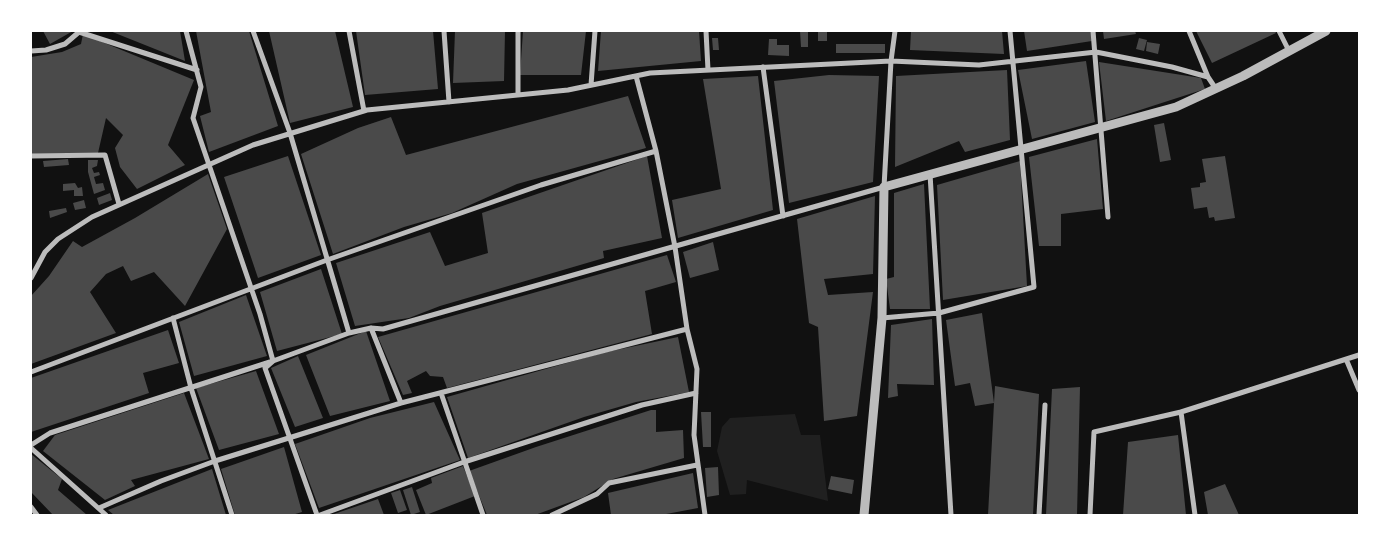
<!DOCTYPE html>
<html>
<head>
<meta charset="utf-8">
<style>
  body { margin:0 }
  #map { position:relative; width:1390px; height:546px; overflow:hidden; background:#111; font-family:"Zilla Slab",serif }
  canvas { display:block }
  .frame { position:absolute; inset:0; border:32px solid #fff; pointer-events:none }
</style>
</head>
<body>
<div id="map">
<canvas width="1390" height="546"></canvas>
<div class="frame"></div>
</div>
<script>
const ctx = document.querySelector('canvas').getContext('2d');
ctx.lineJoin = 'round';
function paint(path, color) { ctx.fillStyle = color; ctx.fill(path, 'evenodd'); }
const poly = rows => new Path2D(rows.map(r => 'M' + r).join(''));
function strokePath(path, color, width, dash) { ctx.strokeStyle = color; ctx.lineWidth = width; ctx.lineCap = dash ? 'butt' : 'round'; ctx.setLineDash(dash || []); ctx.stroke(path); }
paint(poly([
  [795,414,801,435,820,435,828,501,747,480,746,494,730,495,717,451,722,427,730,418]
]), '#202020');
paint(poly([
  [43,31,73,31,50,44],
  [110,31,180,31,185,61],
  [196,31,249,31,278,126,209,152,200,116,211,112],
  [269,31,335,31,353,107,290,123],
  [356,31,433,31,438,89,365,95],
  [455,31,505,31,504,81,453,83],
  [523,31,586,31,581,75,520,75],
  [601,31,699,31,701,61,598,71],
  [800,31,808,31,808,47,801,47],
  [911,31,1002,31,1004,54,910,50],
  [1024,31,1091,31,1092,41,1027,51],
  [1103,31,1135,31,1136,34,1104,39],
  [1196,31,1275,31,1276,33,1212,63],
  [818,32,827,32,827,41,818,41],
  [83,34,194,80,168,145,185,165,137,189,120,167,115,148,123,135,106,118,98,153,31,154,31,57,62,52,81,44],
  [712,38,718,38,719,50,713,50],
  [1139,38,1147,40,1144,51,1136,49],
  [769,39,777,39,777,45,789,45,789,56,768,55],
  [1147,42,1160,44,1158,54,1146,51],
  [836,44,885,44,885,53,836,53],
  [1086,61,1095,122,1032,139,1018,70],
  [1099,62,1201,78,1205,89,1106,121],
  [1007,70,1010,140,965,152,959,141,895,167,896,76],
  [829,75,879,76,873,182,789,203,774,81],
  [758,76,773,210,678,238,672,200,721,189,703,79],
  [628,96,646,148,517,184,452,213,404,227,333,254,301,154,358,128,391,117,406,155],
  [1164,123,1171,160,1160,162,1154,125],
  [1097,139,1103,209,1061,214,1061,246,1039,246,1029,157],
  [288,156,321,255,258,278,224,177],
  [647,156,662,238,603,251,604,258,440,306,409,318,355,326,336,263,430,232,445,266,488,253,482,213],
  [1225,156,1235,218,1215,221,1214,217,1209,218,1207,207,1194,209,1191,188,1200,187,1200,183,1206,182,1202,159],
  [68,159,69,165,44,167,43,161],
  [88,160,98,160,97,166,92,168,94,173,99,172,100,175,94,177,96,184,103,183,105,190,94,194,88,172],
  [1020,161,1027,286,943,300,937,185],
  [208,174,227,229,185,306,154,272,131,281,123,266,106,274,90,292,116,333,31,364,31,296,49,276,73,241,82,247,135,218],
  [75,183,78,188,82,187,83,196,74,196,74,190,63,191,63,184],
  [924,184,930,309,890,309,886,279,894,277,894,193],
  [110,193,112,200,99,205,97,198],
  [875,196,873,274,824,279,828,295,873,292,857,416,824,421,818,327,809,323,797,219],
  [84,200,86,208,75,210,73,203],
  [66,208,67,212,50,218,49,211],
  [713,242,719,270,690,278,683,252],
  [667,255,676,282,645,291,652,334,447,388,443,377,430,376,426,371,407,381,412,393,403,395,378,337],
  [321,269,342,334,277,351,260,292],
  [246,295,267,356,194,376,179,322],
  [982,313,994,403,995,386,1039,394,1033,515,988,515,994,403,975,406,970,383,955,386,946,320],
  [932,319,934,385,897,384,898,396,888,398,891,325],
  [168,330,179,363,143,373,149,393,31,432,31,378],
  [366,331,390,401,330,416,306,355],
  [678,337,689,392,636,402,584,417,468,458,447,397,602,353],
  [298,356,323,418,295,427,271,368],
  [256,371,279,434,219,450,196,388],
  [1080,387,1077,515,1046,515,1052,389],
  [184,393,209,459,131,480,135,486,105,500,43,451,55,435],
  [434,402,460,460,319,508,295,444,370,418],
  [651,410,656,410,656,432,683,430,684,458,613,479,584,497,535,515,487,515,469,471,536,447],
  [701,412,711,412,711,447,703,447],
  [1178,435,1186,515,1123,515,1128,442],
  [284,447,302,512,292,515,235,515,221,469],
  [31,454,62,479,58,490,87,515,53,515,31,492],
  [463,466,475,496,426,515,416,490,432,483,431,478],
  [718,467,719,495,707,497,705,468],
  [212,469,226,515,114,515,108,510],
  [693,473,698,508,661,515,611,515,608,493],
  [831,476,854,480,852,494,828,489],
  [1225,484,1239,515,1208,515,1204,492],
  [412,487,420,512,411,515,403,490],
  [400,490,407,510,398,513,391,493],
  [378,499,384,515,334,515,334,514]
]), '#4a4a4a');
strokePath(poly([
  [186,31,201,87,193,118,260,314,273,361,265,368,317,515],
  [253,31,290,133,349,333],
  [349,31,364,111],
  [444,31,449,102],
  [706,31,708,70],
  [1093,31,1108,217],
  [1189,31,1208,77],
  [1279,31,1289,51],
  [31,51,46,50,65,44,79,32,197,70],
  [763,67,783,216],
  [591,85,595,31],
  [518,95,518,31],
  [656,151,675,247,687,329],
  [31,156,105,155,119,204],
  [930,174,951,515],
  [31,278,45,252,58,239,92,217,253,145,367,110,568,90,650,73,891,61,979,65,1096,52,1172,67,1208,77,1216,89],
  [173,318,191,388,232,515],
  [882,318,939,313,1034,287,1010,31],
  [371,328,401,403],
  [1346,359,1359,390],
  [31,372,327,260,541,185,656,151,636,76],
  [441,393,483,515],
  [31,445,50,433,273,361,349,333,371,328,383,329,884,187,891,61,895,31],
  [31,448,106,515],
  [31,507,37,515],
  [99,508,161,481,215,461,401,403,687,329,697,369,694,435,705,515],
  [320,515,464,462,642,405,696,393],
  [552,515,597,494,609,483,697,465],
  [1039,515,1045,405],
  [1090,515,1094,432,1181,412],
  [1195,515,1181,412,1359,355]
]), '#bcbcbc', 5);
strokePath(poly([
  [864,515,882,318,884,187,1176,107,1243,76,1326,31]
]), '#bcbcbc', 9);
</script>
</body>
</html>
